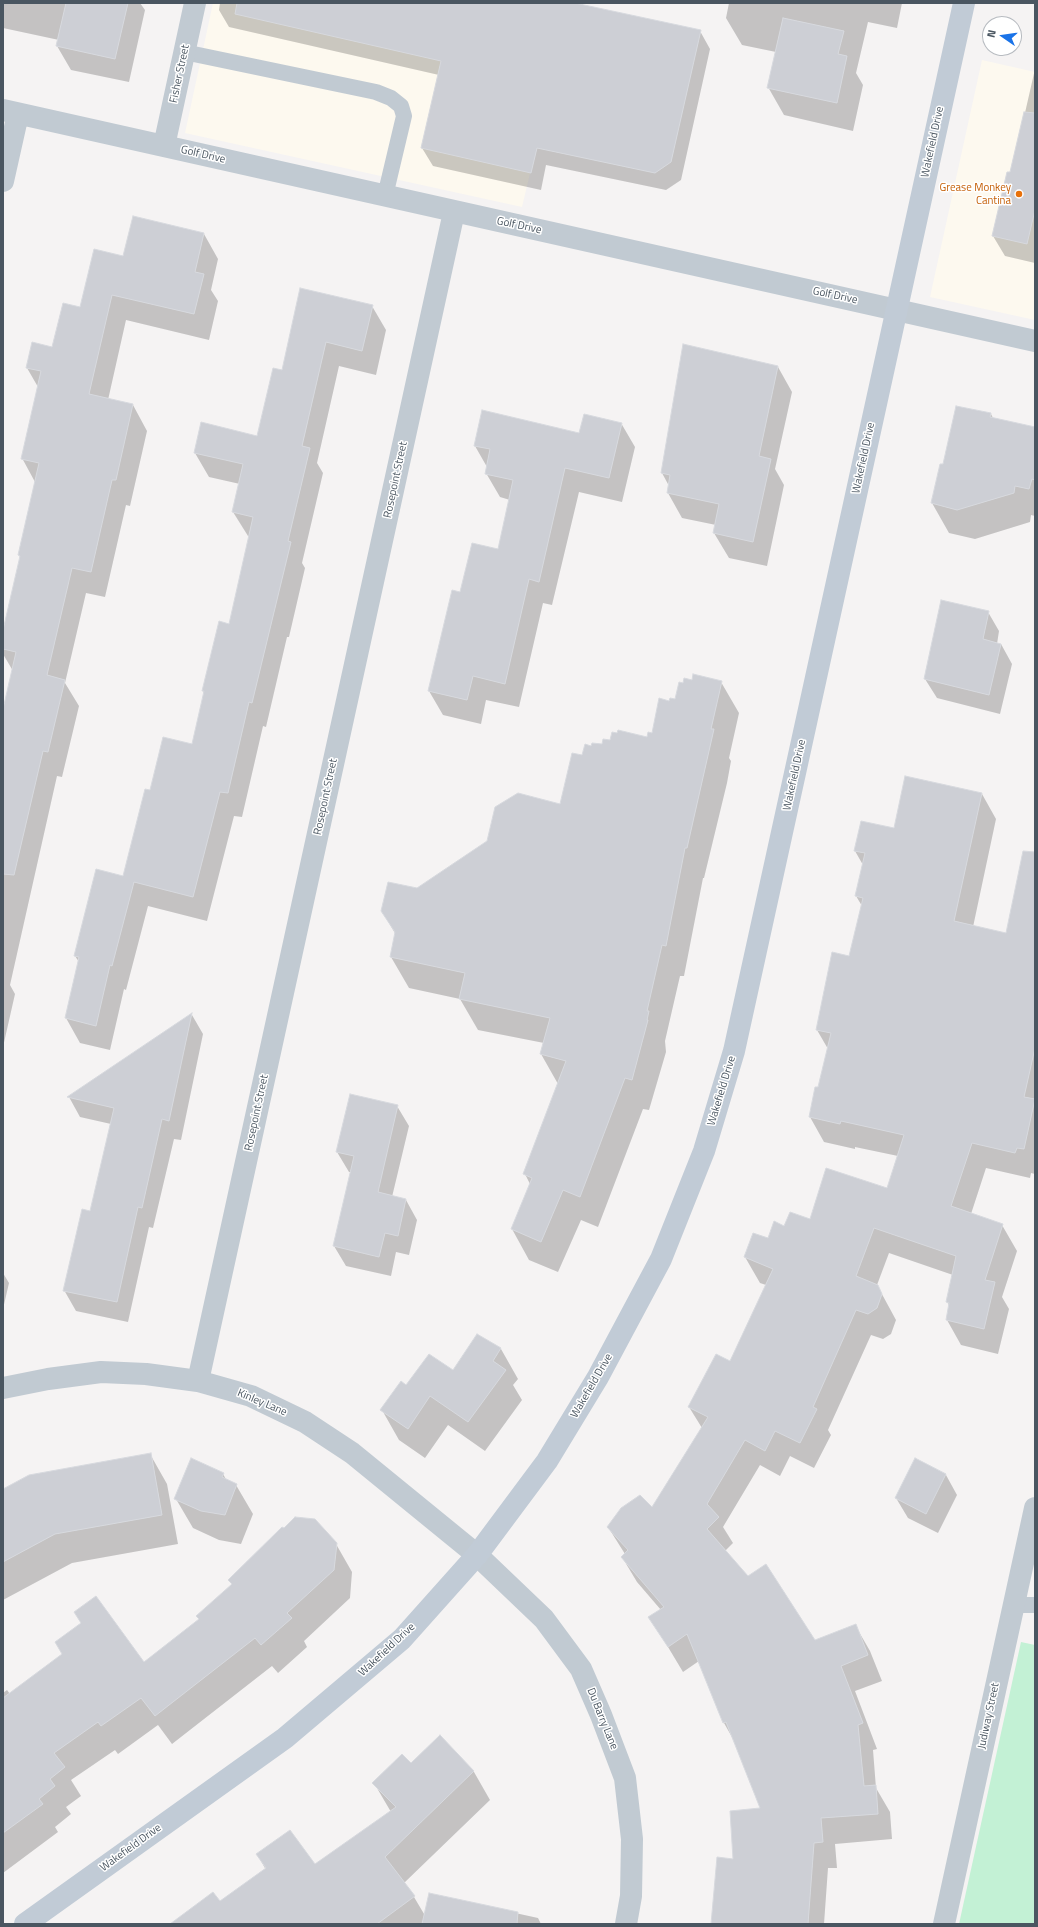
<!DOCTYPE html>
<html>
<head>
<meta charset="utf-8">
<style>
  body { margin:0 }
  #map { position:relative; width:1038px; height:1927px; overflow:hidden; background:#f5f3f3; font-family:"Titillium Web",sans-serif }
  canvas { display:block }
  .frame { position:absolute; inset:0; border:4px solid #4a5661; pointer-events:none }
  .north { position:absolute; left:982px; top:16px; width:40px; height:40px; box-sizing:border-box; background:#fff; border:1px solid #b7bbc0; border-radius:50%; rotate:283deg; font-size:11px; font-weight:700; line-height:16px; text-align:center; color:#4a5661 }
  .north::after { content:''; display:block; margin:auto; width:14px; height:18px; background:#1a73e8; clip-path:polygon(50% 0,100% 100%,50% 72%,0 100%) }
</style>
</head>
<body>
<div id="map">
<canvas width="1038" height="1927"></canvas>
<div class="frame"></div>
<div class="north">N</div>
</div>
<script>
const ctx = document.querySelector('canvas').getContext('2d');
ctx.lineJoin = 'round';
function paint(path, color) { ctx.fillStyle = color; ctx.fill(path, 'evenodd'); }
const poly = rows => new Path2D(rows.map(r => 'M' + r).join(''));
function strokePath(path, color, width, dash) { ctx.strokeStyle = color; ctx.lineWidth = width; ctx.lineCap = dash ? 'butt' : 'round'; ctx.setLineDash(dash || []); ctx.stroke(path); }
function drawText(font, color, halo, rows, align = 'center') {
  ctx.font = font + ' "Titillium Web",sans-serif'; ctx.lineWidth = 3; ctx.setLineDash([]); ctx.textBaseline = 'middle'; ctx.strokeStyle = halo; ctx.fillStyle = color; for (const [text, x, y, turn = 0] of rows) {
    ctx.save(); ctx.translate(x, y); ctx.rotate((+turn || 0) * Math.PI / 180); ctx.textAlign = isNaN(turn) ? turn : align; if (halo) ctx.strokeText(text, 0, 0); ctx.fillText(text, 0, 0); ctx.restore();
  }
}
paint(poly([
  [213,3,570,3,522,207,185,133],
  [982,60,1035,72,1035,320,930,297]
]), '#fdf9ef');
paint(poly([
  [1021,1642,1035,1645,1035,1924,959,1924]
]), '#c3f1d5');
paint(poly([
  [3,3,140,3,145,10,129,82,71,70,57,46,59,40,3,28],
  [220,3,583,3,583,6,700,31,710,49,681,180,666,190,546,165,541,190,433,166,422,148,439,75,229,27,219,10],
  [729,3,902,3,897,28,868,22,856,73,863,85,853,131,784,115,768,87,776,52,742,45,726,18],
  [1035,69,1035,263,1005,256,993,236,1008,173,1011,174],
  [204,234,218,259,211,290,218,301,209,340,126,320,108,400,133,405,147,431,130,506,126,505,105,597,86,593,65,683,79,706,62,777,57,776,10,985,15,994,3,1047,3,714,13,671,3,654,3,635,21,559,19,555,35,482,22,458,38,387,27,368,53,348,81,308,124,257],
  [372,306,386,330,376,375,339,366,317,463,323,473,302,563,305,568,289,637,287,637,266,727,263,726,242,817,234,816,207,921,148,906,126,990,124,989,110,1050,80,1043,66,1018,79,962,75,956,124,877,151,792,193,745,204,694,203,691,230,625,250,537,248,536,233,512,240,484,209,477,195,453,258,437,282,372],
  [778,367,792,392,775,469,784,485,767,566,729,558,714,533,716,525,682,518,668,493,669,486,662,473],
  [991,414,993,418,1035,428,1035,516,1031,515,1030,522,975,539,949,533,932,503,941,465,944,466],
  [621,423,635,447,622,502,579,492,552,605,543,603,519,707,486,700,481,724,443,715,429,691,461,593,498,550,510,500,500,497,486,473,487,467,475,446,580,434],
  [988,612,999,631,997,644,1001,644,1012,664,1000,714,937,698,925,679],
  [693,681,721,682,739,713,729,758,731,761,727,783,704,878,703,878,684,976,680,976,665,1041,666,1052,649,1110,643,1109,598,1227,581,1220,558,1272,529,1260,512,1229,530,1184,525,1174,558,1084,541,1054,544,1043,478,1030,460,999,409,988,391,957,396,935,382,911,417,889,561,805,583,756,592,747,603,746,611,741,647,738,653,734,670,702,676,700,684,684],
  [982,794,996,819,973,927,1006,934,1035,864,1035,1174,1031,1173,1030,1178,986,1168,971,1214,1002,1225,1017,1251,1002,1297,1009,1309,998,1354,961,1345,947,1320,950,1307,947,1302,953,1275,889,1253,877,1285,896,1320,891,1334,883,1339,871,1335,828,1430,831,1435,814,1468,790,1456,780,1476,760,1465,723,1527,733,1543,725,1551,748,1577,815,1641,855,1625,870,1651,882,1681,855,1691,877,1749,873,1750,876,1788,890,1812,892,1839,835,1844,837,1868,828,1868,824,1924,712,1924,734,1861,762,1809,737,1746,724,1723,699,1661,683,1672,650,1617,661,1610,637,1582,622,1557,625,1554,608,1527,652,1508,702,1428,689,1407,730,1362,766,1285,760,1283,745,1257,785,1227,811,1221,888,1189,898,1156,855,1147,855,1149,824,1142,810,1117,819,1089,828,1049,817,1030,850,957,862,906,856,896,863,865,855,851,894,829],
  [192,1015,203,1034,181,1140,174,1139,153,1228,149,1227,128,1322,76,1311,64,1290,91,1212,111,1124,80,1117,69,1097],
  [397,1106,409,1126,392,1197,406,1200,417,1220,409,1255,396,1252,391,1276,346,1266,334,1246,351,1172,349,1172,337,1152],
  [3,1273,9,1283,3,1309],
  [478,1335,501,1349,518,1379,513,1385,522,1400,485,1451,448,1425,425,1458,399,1440,382,1410,453,1372],
  [150,1454,167,1484,178,1544,72,1563,3,1600,3,1490],
  [916,1459,946,1475,957,1495,938,1533,908,1518,896,1498],
  [223,1474,227,1481,236,1485,253,1514,241,1544,219,1540,193,1528,176,1499],
  [336,1544,352,1572,350,1598,304,1641,307,1647,278,1673,272,1666,172,1744,158,1725,118,1754,115,1750,71,1780,81,1796,66,1807,71,1814,55,1827,58,1832,3,1873,3,1693,7,1690,10,1694,63,1654,82,1624,75,1613,143,1663,200,1620,232,1585,229,1580],
  [440,1737,474,1772,490,1800,404,1883,414,1897,430,1924,187,1924,266,1870,257,1854,314,1865,391,1812,374,1783,411,1765],
  [438,1896,538,1918,541,1924,431,1924]
]), '#0003');
const building = poly([
  [66,3,128,3,115,59,56,46,66,3],
  [237,3,575,3,701,30,671,162,655,173,537,148,531,173,421,148,441,61,235,14,237,3],
  [783,18,844,31,838,54,847,56,837,103,767,88,783,18],
  [1024,112,1035,113,1035,210,1027,244,992,236,1007,172,1010,172,1024,112],
  [133,216,204,233,195,272,204,274,194,314,112,295,89,394,133,404,116,480,112,480,91,572,72,568,47,675,65,680,48,752,43,751,14,875,3,874,3,709,16,652,3,649,3,630,20,556,18,555,39,463,21,459,41,371,26,368,32,342,52,347,63,303,80,307,94,249,123,256,133,216],
  [300,288,373,305,362,351,326,342,302,446,310,448,288,541,291,542,252,703,249,702,228,793,220,792,193,897,134,882,112,966,110,965,96,1026,65,1018,79,957,74,956,96,869,123,876,145,789,150,790,163,737,192,744,204,691,202,691,219,621,229,624,253,517,232,512,243,464,194,453,201,422,257,436,273,368,282,370,300,288],
  [683,344,778,366,759,456,771,459,753,542,713,533,719,504,667,493,670,475,661,473,683,344],
  [956,406,991,413,990,417,1035,427,1035,480,1032,479,1029,489,1015,486,1014,493,957,510,931,503,940,464,943,464,956,406],
  [482,410,579,433,584,414,622,423,609,478,565,468,539,582,529,579,505,684,473,676,467,700,428,691,452,590,460,592,472,543,498,549,513,480,485,474,490,449,474,446,482,410],
  [941,600,989,611,983,639,1001,644,989,695,924,679,941,600],
  [693,674,722,681,711,729,714,729,709,751,687,848,685,848,666,946,662,945,647,1011,649,1011,647,1020,648,1020,632,1080,625,1078,580,1197,563,1190,541,1242,511,1229,532,1178,523,1174,566,1061,540,1054,550,1018,459,999,465,973,390,957,395,932,381,911,388,882,417,888,487,841,495,807,518,793,560,804,572,753,582,755,585,744,591,746,592,743,602,744,603,739,610,740,612,732,617,733,618,730,647,737,648,732,652,733,659,698,669,701,670,698,675,699,679,682,683,683,684,678,692,680,693,674],
  [905,776,982,793,954,921,1006,933,1023,851,1035,852,1035,1048,1024,1097,1035,1099,1024,1149,1017,1148,1015,1153,972,1143,951,1206,1003,1224,985,1280,995,1282,984,1329,946,1320,949,1303,946,1302,956,1256,874,1228,856,1276,878,1285,882,1294,877,1308,868,1314,856,1310,813,1407,817,1409,800,1443,775,1431,765,1451,745,1440,707,1504,719,1517,707,1529,748,1576,766,1564,815,1640,856,1624,868,1655,841,1666,863,1723,858,1725,864,1786,876,1785,878,1814,821,1818,823,1842,814,1843,808,1924,711,1924,717,1857,733,1859,730,1811,760,1808,726,1722,723,1723,687,1634,668,1647,648,1617,664,1607,621,1557,628,1550,607,1527,621,1508,640,1495,652,1507,708,1417,688,1407,716,1354,730,1361,773,1269,744,1257,753,1233,768,1238,774,1221,784,1226,790,1212,810,1219,826,1168,887,1188,904,1135,841,1121,840,1124,809,1117,815,1087,818,1087,831,1033,816,1030,832,952,849,956,863,898,855,896,865,853,854,851,861,821,894,828,905,776],
  [192,1013,169,1121,162,1119,142,1208,138,1207,117,1302,63,1291,82,1209,90,1211,114,1108,67,1097,192,1013],
  [350,1094,398,1105,378,1192,406,1199,398,1236,385,1233,379,1257,333,1246,354,1156,336,1152,350,1094],
  [477,1334,501,1348,493,1361,506,1370,468,1422,430,1396,408,1429,380,1410,401,1381,406,1385,429,1354,453,1370,477,1334],
  [151,1453,162,1515,55,1534,3,1562,3,1489,29,1475,151,1453],
  [191,1458,224,1473,222,1477,237,1484,225,1515,201,1511,174,1499,191,1458],
  [915,1458,946,1474,926,1514,895,1498,915,1458],
  [295,1517,315,1519,337,1543,334,1570,287,1613,292,1618,261,1645,255,1638,155,1716,141,1698,101,1726,98,1722,54,1753,65,1767,50,1779,55,1786,39,1799,43,1804,3,1833,3,1698,62,1654,55,1642,81,1623,74,1612,96,1596,144,1662,199,1619,196,1616,232,1584,228,1580,282,1527,284,1528,295,1517],
  [440,1735,474,1771,385,1857,415,1896,377,1924,170,1924,213,1892,220,1901,266,1868,256,1854,290,1830,315,1864,396,1807,372,1783,402,1754,411,1763,440,1735],
  [429,1893,518,1912,517,1924,422,1924,429,1893]
]);
paint(building, '#cdcfd5');
strokePath(building, '#d7d9de', 1);
strokePath(poly([
  [184,52,376,92,391,98,401,106,404,116,385,196],
  [1014,1605,1035,1605]
]), '#c1cad2', 16);
strokePath(poly([
  [3,110,1035,341],
  [164,146,195,3],
  [3,181,18,114],
  [198,1381,454,212],
  [3,1388,48,1379,101,1372,146,1374,198,1381,251,1396,305,1422,352,1453,477,1555,544,1619,581,1669,601,1715,625,1778,632,1839,631,1896,626,1924],
  [944,1924,1035,1508]
]), '#c1cad2', 22);
strokePath(poly([
  [25,1924,285,1738,402,1639,477,1555,547,1461,598,1377,661,1259,704,1151,734,1051,964,3]
]), '#c1cbd6', 22);
for (const [x, y, r, color] of [
  [1019,194,4,"#e8710a"]
]) { const dot = new Path2D(); dot.arc(x, y, r, 0, 2 * Math.PI); ctx.fillStyle = color; ctx.fill(dot); strokePath(dot, '#fff', 1.5); }
drawText('11px', '#4a5661', '#fff', [
  ["Fisher Street",180,74,-78],
  ["Wakefield Drive",933,142,-78],
  ["Golf Drive",203,155,13],
  ["Golf Drive",519,226,12],
  ["Golf Drive",835,296,12],
  ["Wakefield Drive",864,458,-78],
  ["Rosepoint Street",396,480,-78],
  ["Wakefield Drive",795,775,-78],
  ["Rosepoint Street",326,797,-78],
  ["Wakefield Drive",722,1091,-73],
  ["Rosepoint Street",257,1113,-78],
  ["Wakefield Drive",592,1386,-60],
  ["Kinley Lane",262,1403,23],
  ["Wakefield Drive",387,1650,-43],
  ["Judiway Street",989,1716,-78],
  ["Du Barry Lane",602,1719,68],
  ["Wakefield Drive",131,1848,-36]
]);
drawText('11px', '#c56008', '#fff', [
  ["Grease Monkey",1011,188],
  ["Cantina",1011,201]
], 'right');
</script>
</body>
</html>
